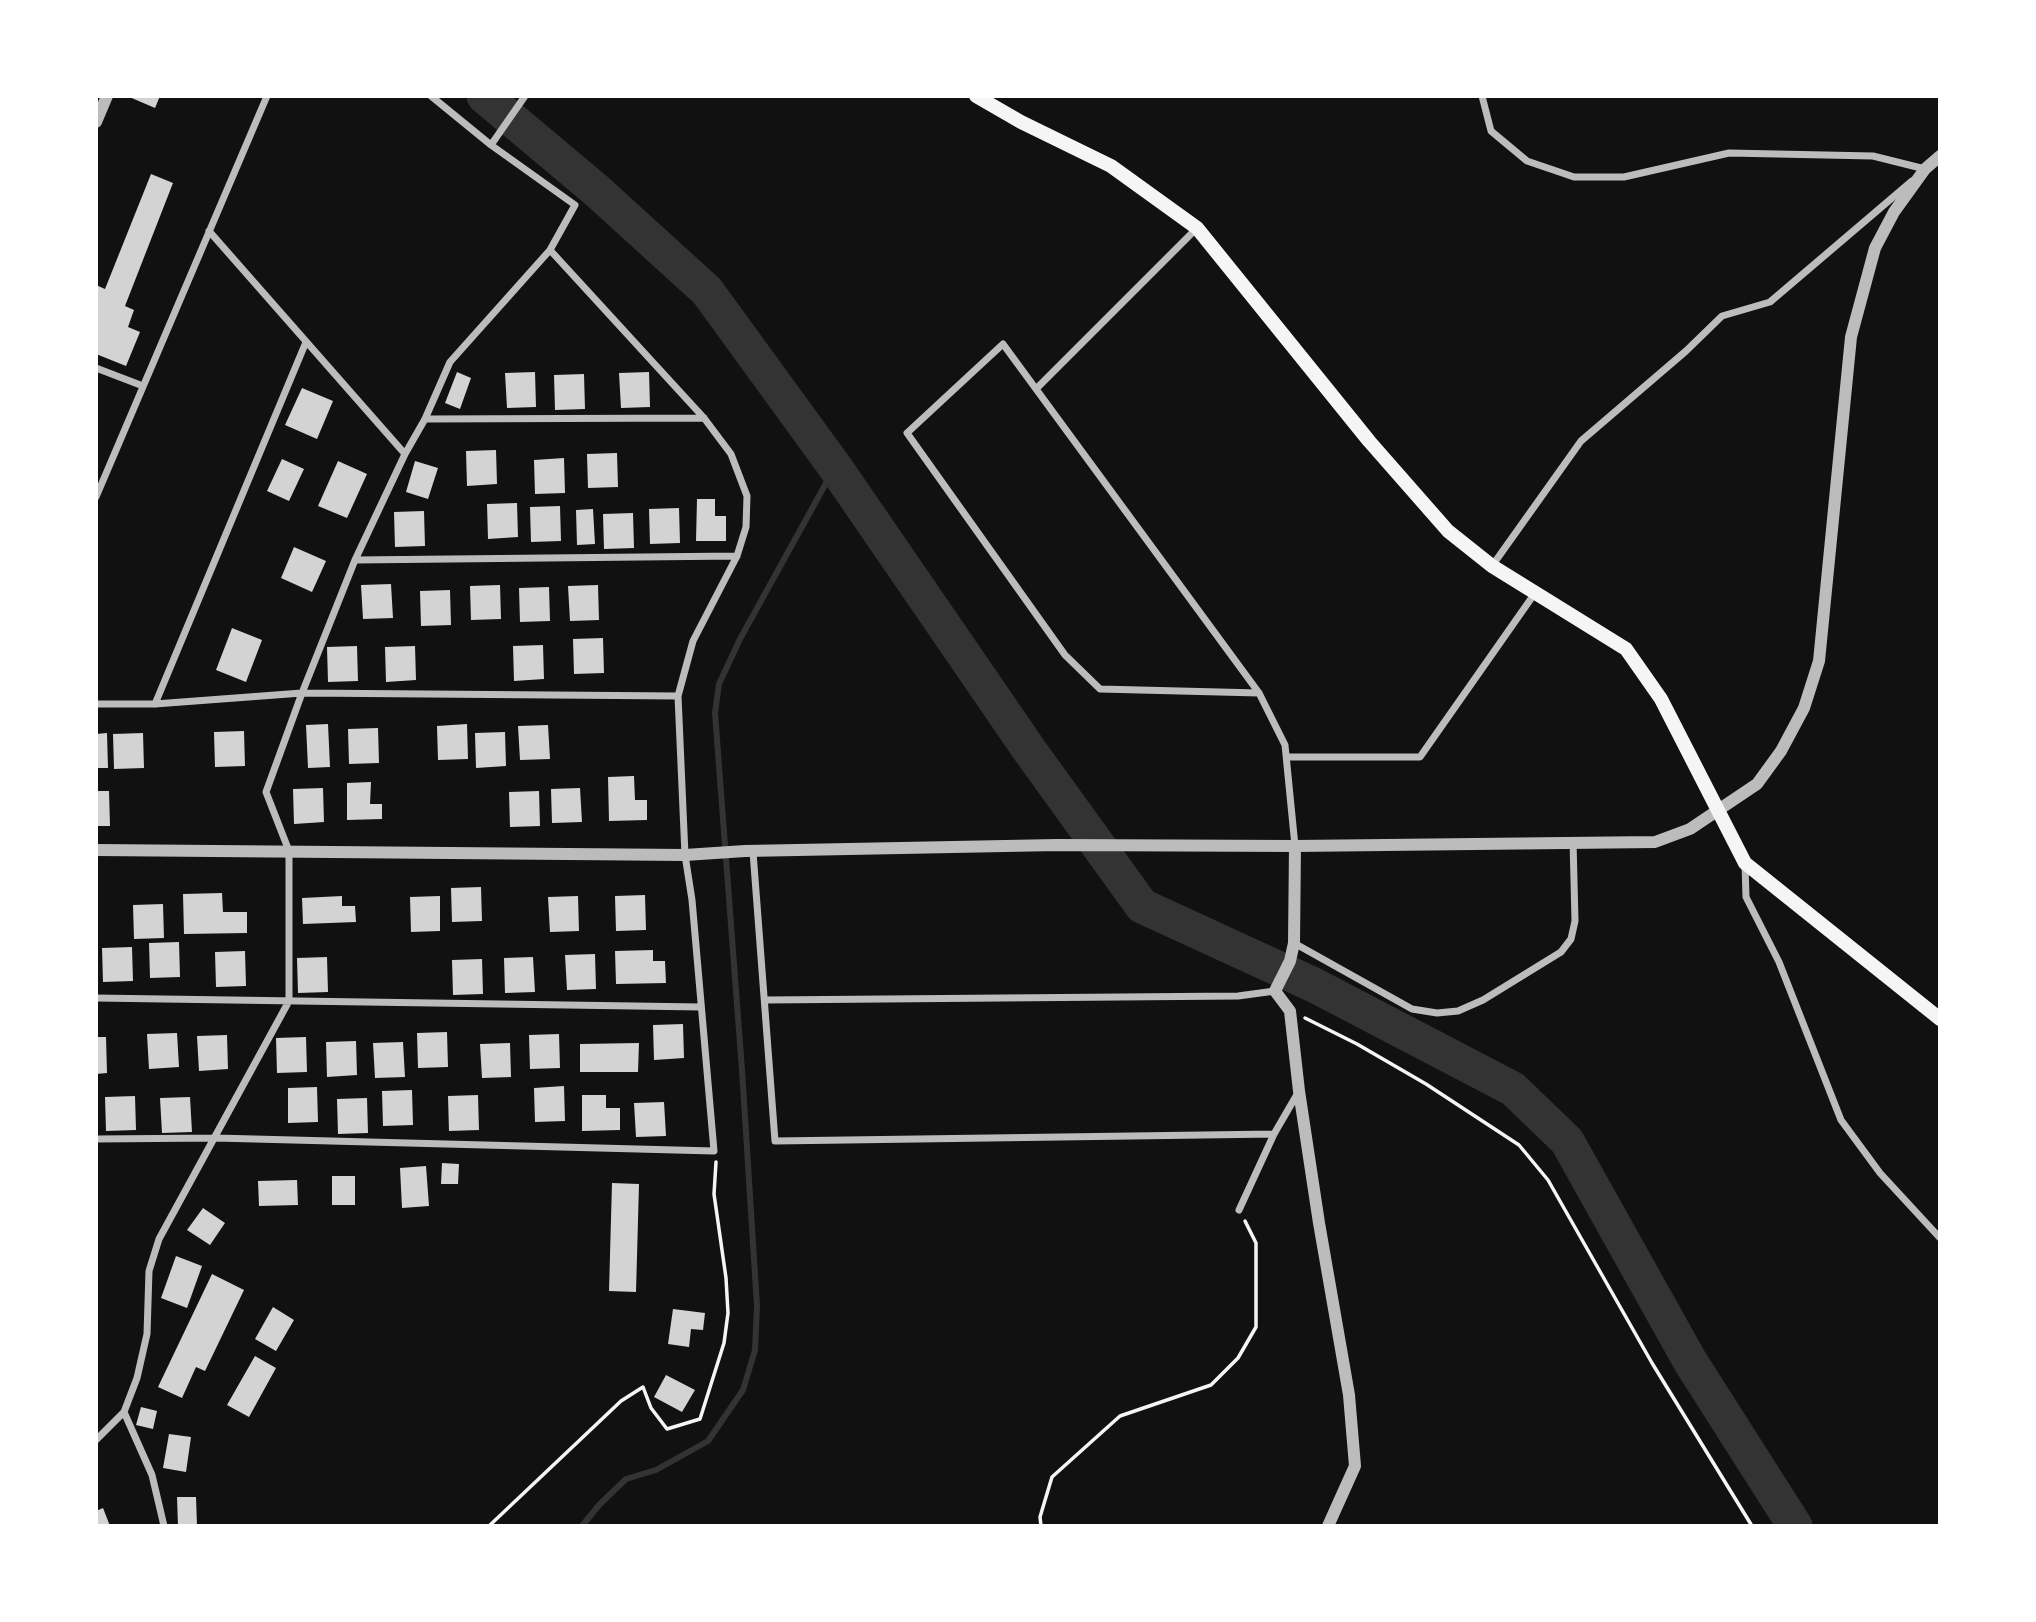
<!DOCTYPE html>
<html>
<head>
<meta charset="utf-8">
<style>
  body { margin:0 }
  #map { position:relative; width:2036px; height:1622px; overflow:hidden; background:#111; font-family:"Times New Roman",serif }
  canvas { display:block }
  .frame { position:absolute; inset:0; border:98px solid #fff; pointer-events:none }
</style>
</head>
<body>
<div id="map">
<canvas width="2036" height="1622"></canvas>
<div class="frame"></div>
</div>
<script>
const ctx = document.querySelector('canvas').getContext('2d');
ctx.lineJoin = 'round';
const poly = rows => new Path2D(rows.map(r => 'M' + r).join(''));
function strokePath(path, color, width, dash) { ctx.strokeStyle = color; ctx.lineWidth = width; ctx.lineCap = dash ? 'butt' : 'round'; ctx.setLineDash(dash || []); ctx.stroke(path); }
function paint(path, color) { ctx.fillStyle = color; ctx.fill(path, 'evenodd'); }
strokePath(poly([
  [582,1526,599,1505,626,1479,656,1470,708,1441,743,1390,755,1350,757,1306,742,1070,715,713,719,684,740,639,835,467]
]), '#333', 6);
strokePath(poly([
  [484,96,596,190,707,291,835,467,1030,751,1142,906,1314,985,1513,1089,1567,1141,1690,1361,1795,1526]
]), '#333', 35);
paint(poly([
  [127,96,160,96,155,108],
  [151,174,173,183,125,306,134,310,128,327,140,332,126,366,96,354,96,285,105,289],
  [457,372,471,378,460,409,445,403],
  [535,372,536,407,507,408,505,373],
  [649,372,650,407,621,408,619,373],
  [584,374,585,409,555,410,554,375],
  [302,388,333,401,317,439,285,425],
  [496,450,497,484,467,486,466,451],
  [617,453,618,487,588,488,587,454],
  [564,458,565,493,535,494,534,460],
  [282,459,304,469,289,501,267,491],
  [338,461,367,474,347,518,318,506],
  [415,461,438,468,428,499,406,492],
  [697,499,715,499,715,516,726,516,726,541,696,541],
  [517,503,518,537,488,539,487,504],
  [560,506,561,541,531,542,530,507],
  [679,508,680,543,650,544,649,509],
  [593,509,595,544,577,545,576,510],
  [424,511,425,546,395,547,394,512],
  [633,513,634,548,604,549,603,514],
  [294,547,326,561,312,592,281,578],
  [391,584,393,618,363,619,361,585],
  [500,585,501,619,471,620,470,586],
  [598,585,599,620,570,621,568,586],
  [549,587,550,621,520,622,519,588],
  [450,590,451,625,421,626,420,591],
  [232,628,262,640,246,682,216,670],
  [603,638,604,673,574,674,573,639],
  [543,645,544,679,514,681,513,646],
  [357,646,358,681,328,682,327,647],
  [415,646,416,680,386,682,385,647],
  [328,724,330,767,308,768,306,725],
  [467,724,468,759,438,760,437,726],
  [548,725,550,759,520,760,518,726],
  [378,728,379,763,349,764,348,729],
  [244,731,245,766,215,767,214,732],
  [505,732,506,766,476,768,475,733],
  [107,733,108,768,96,768,96,734],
  [143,733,144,768,114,769,113,734],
  [634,776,635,800,647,800,647,820,609,821,608,777],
  [371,782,370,804,382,804,382,819,347,820,347,783],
  [323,788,324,822,294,824,293,789],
  [580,788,582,822,552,823,551,789],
  [96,791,109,791,110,826,96,826],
  [539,791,540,826,510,827,509,792],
  [481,887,482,921,452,922,451,888],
  [222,893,223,912,247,912,247,933,184,934,183,894],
  [645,895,646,930,616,931,615,896],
  [342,896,342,906,355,906,356,922,303,924,302,898],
  [440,896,440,931,411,932,410,897],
  [578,896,579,931,550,932,548,897],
  [163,904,164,938,134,939,133,905],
  [179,942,180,977,150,978,149,943],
  [132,947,133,981,103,982,102,948],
  [653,950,653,961,665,961,666,983,616,984,615,951],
  [245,951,246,986,216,987,215,952],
  [595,954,596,989,567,990,565,955],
  [327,957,328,992,298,993,297,958],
  [533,957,535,992,505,993,504,958],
  [482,959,483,994,453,995,452,960],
  [683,1024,684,1058,654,1060,653,1025],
  [447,1032,448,1067,418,1068,417,1033],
  [177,1033,179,1067,149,1069,147,1034],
  [559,1034,560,1068,530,1069,529,1035],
  [227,1035,228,1069,199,1071,197,1036],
  [96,1037,106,1037,107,1073,96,1074],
  [306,1037,307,1072,277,1073,276,1038],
  [356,1041,357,1075,327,1077,326,1042],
  [403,1042,405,1077,375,1078,373,1043],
  [510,1043,511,1077,482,1078,480,1044],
  [639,1043,638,1072,580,1072,580,1044],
  [564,1086,565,1121,535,1122,534,1088],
  [317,1087,318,1122,288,1123,288,1088],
  [412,1090,413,1125,383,1126,382,1091],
  [478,1095,479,1130,449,1131,448,1096],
  [582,1095,606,1095,606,1108,620,1108,620,1130,582,1131],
  [135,1096,136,1130,106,1131,105,1097],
  [190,1097,192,1132,162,1133,160,1098],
  [367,1098,368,1133,338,1134,337,1099],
  [664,1102,666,1136,636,1137,634,1103],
  [442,1163,459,1164,458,1184,441,1184],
  [426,1166,429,1206,402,1208,400,1168],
  [332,1176,355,1176,355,1205,332,1205],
  [297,1180,298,1205,259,1206,258,1181],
  [612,1183,639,1184,636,1292,609,1291],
  [203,1208,225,1223,210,1245,187,1230],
  [176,1256,202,1266,187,1308,161,1298],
  [212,1274,244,1290,205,1371,196,1367,182,1398,158,1387],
  [273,1307,294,1320,276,1351,255,1339],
  [673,1309,705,1313,703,1330,691,1329,689,1347,668,1344],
  [255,1356,276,1368,249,1417,227,1405],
  [666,1375,695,1390,682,1412,654,1397],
  [141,1407,157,1411,153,1429,136,1425],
  [169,1434,191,1437,186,1472,163,1468],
  [177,1497,196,1497,197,1526,178,1526],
  [103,1508,110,1526,96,1526,96,1511]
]), '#d3d3d3');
strokePath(poly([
  [1305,1018,1357,1044,1426,1084,1519,1145,1548,1180,1652,1363,1752,1526],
  [489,1526,621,1401,643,1387,651,1408,667,1429,700,1419,724,1343,728,1313,726,1278,714,1194,716,1162],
  [1041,1526,1040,1517,1052,1477,1120,1416,1211,1385,1238,1358,1256,1327,1256,1243,1245,1221]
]), '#f5f5f5', 3.5);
strokePath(poly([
  [1482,96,1491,131,1527,161,1574,177,1624,177,1729,153,1873,156,1925,169],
  [491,145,525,96],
  [209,231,405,454],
  [96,368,143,386],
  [1037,388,1197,228],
  [425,419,704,418],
  [96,497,267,96],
  [355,560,737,556],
  [1492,566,1581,441,1686,351,1722,316,1770,302,1912,181],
  [1259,693,1100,689,1065,655,907,433,1003,344,1259,693,1285,745,1295,846],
  [96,704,155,704,302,693,678,696],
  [155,704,306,342],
  [1287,757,1420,757,1535,593],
  [753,852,775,1141,1274,1134,1299,1091],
  [1745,864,1746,897,1779,962,1841,1120,1880,1173,1940,1238],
  [1294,943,1412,1009,1437,1013,1458,1011,1483,1000,1561,952,1571,939,1575,921,1573,841],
  [96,998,701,1007],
  [766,1000,1238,996,1275,991],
  [96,1139,216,1138,714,1151,692,900,685,855,678,696,693,641,737,556,746,527,747,496,731,454,704,418,550,250],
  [1239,1210,1274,1134],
  [124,1412,152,1475,164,1526],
  [96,1440,124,1412,137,1378,147,1334,149,1271,159,1239,289,1001,289,851,266,792,302,693,355,560,405,454,425,419,450,362,550,250,575,205,491,145,431,96]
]), '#bcbcbc', 7);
strokePath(poly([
  [96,122,107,96],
  [1295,846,1294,943,1290,961,1275,991,1290,1011,1299,1091,1319,1223,1349,1395,1355,1466,1328,1526],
  [96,850,685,855,745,851,1057,845,1295,846,1655,842,1690,829,1757,784,1781,751,1804,708,1819,661,1851,337,1875,248,1894,212,1925,169,1940,156]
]), '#bcbcbc', 12);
strokePath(poly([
  [976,96,1021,122,1111,166,1197,228,1369,441,1448,531,1492,566,1626,649,1661,699,1745,863,1940,1019]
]), '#f5f5f5', 14);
</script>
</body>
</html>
